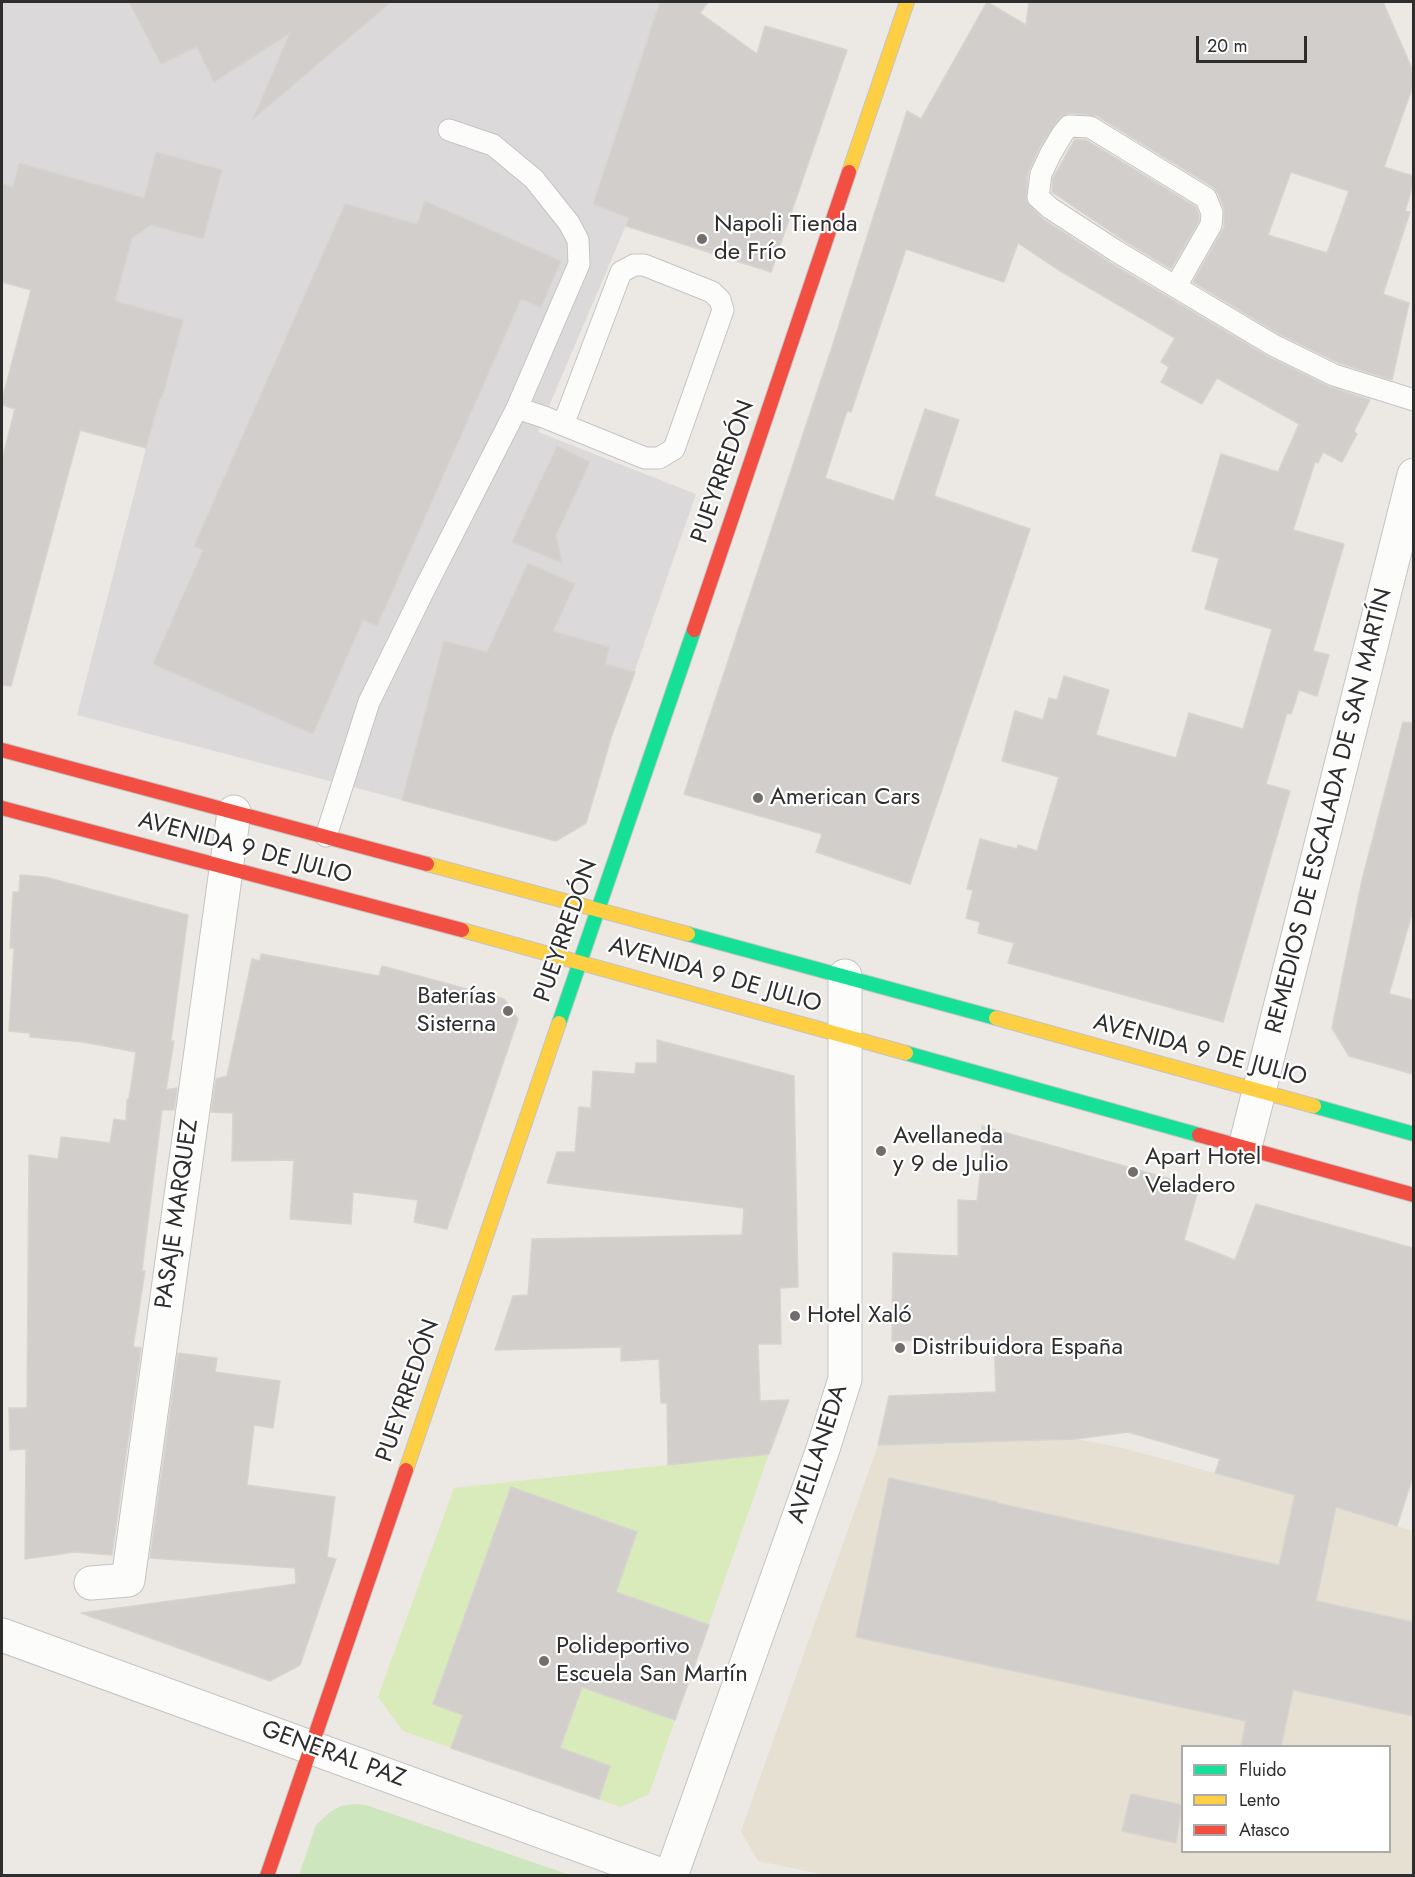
<!DOCTYPE html>
<html>
<head>
<meta charset="utf-8">
<style>
  body { margin:0 }
  #map { position:relative; width:1415px; height:1877px; overflow:hidden; background:#ece8e4; font-family:Jost,sans-serif }
  canvas { display:block }
  .frame { position:absolute; inset:0; border:3px solid #2e2e2e; pointer-events:none }
  .legend { position:absolute; left:1181px; top:1745px; width:210px; height:108px; box-sizing:border-box; background:#fff; border:2px solid #ababab; margin:0; padding:8px 10px; list-style:none; font-size:18px; color:#2e2e2e }
  .legend li { display:flex; align-items:center; gap:12px; height:30px }
  .legend b { width:30px; border:2px solid #ababab }
  .scale { position:absolute; left:1196px; top:36px; width:111px; height:27px; box-sizing:border-box; border:3px solid #2e2e2e; border-top:0; padding-left:8px; font-size:18px; line-height:21px; white-space:nowrap; color:#2e2e2e; -webkit-text-stroke:4px #fff; paint-order:stroke }
</style>
</head>
<body>
<div id="map">
<canvas width="1415" height="1877"></canvas>
<div class="frame"></div>
<ul class="legend">
<li><b style="height:8px;background:#16e098"></b>Fluido</li>
<li><b style="height:8px;background:#ffcf43"></b>Lento</li>
<li><b style="height:8px;background:#f24e42"></b>Atasco</li>
</ul>
<div class="scale">20 m</div>
</div>
<script>
const ctx = document.querySelector('canvas').getContext('2d');
ctx.lineJoin = 'round';
function paint(path, color) { ctx.fillStyle = color; ctx.fill(path, 'evenodd'); }
const poly = rows => new Path2D(rows.map(r => 'M' + r).join(''));
function strokePath(path, color, width, dash) { ctx.strokeStyle = color; ctx.lineWidth = width; ctx.lineCap = dash ? 'butt' : 'round'; ctx.setLineDash(dash || []); ctx.stroke(path); }
function drawText(font, color, halo, rows, align = 'center') {
  ctx.font = font + ' Jost,sans-serif'; ctx.lineWidth = 4.5; ctx.setLineDash([]); ctx.textBaseline = 'middle'; ctx.strokeStyle = halo; ctx.fillStyle = color; for (const [text, x, y, turn = 0] of rows) {
    ctx.save(); ctx.translate(x, y); ctx.rotate((+turn || 0) * Math.PI / 180); ctx.textAlign = isNaN(turn) ? turn : align; if (halo) ctx.strokeText(text, 0, 0); ctx.fillText(text, 0, 0); ctx.restore();
  }
}
paint(poly([
  [2,2,660,2,593,203,629,218,538,432,696,494,628,690,445,641,402,800,77,715,146,448,80,431,111,312,2,282]
]), '#dcd9db');
paint(poly([
  [1076,1439,1123,1448,1310,1499,1413,1531,1413,1875,825,1875,758,1861,741,1831,878,1445],
  [1182,1746,1390,1746,1390,1852,1182,1852]
]), '#e6e0d3');
paint(poly([
  [354,1804,366,1805,570,1875,299,1875,316,1825,330,1812,341,1806]
]), '#cee6be');
paint(poly([
  [769,1454,649,1794,621,1807,403,1731,378,1697,454,1488]
]), '#d9eabb');
const building = poly([
  [129,2,391,2,253,119,290,33,214,82,197,47,161,64,129,2],
  [660,2,708,2,700,13,757,54,765,26,847,50,771,272,626,226,629,218,593,204,660,2],
  [987,2,1026,25,1029,2,1383,2,1413,71,1413,86,1384,167,1413,176,1413,184,1405,211,1410,212,1383,294,1409,303,1392,380,1339,363,1279,334,1193,282,1224,227,1224,209,1218,193,1213,187,1097,116,1070,113,1060,117,1040,147,1028,172,1026,201,1043,219,1109,262,1267,356,1328,386,1370,400,1354,431,1357,434,1342,462,1323,452,1318,463,1315,462,1293,530,1344,544,1313,651,1329,655,1317,696,1299,690,1291,714,1287,713,1266,784,1290,791,1223,1022,1008,963,1014,943,978,933,980,922,966,918,973,890,967,889,980,839,1017,849,1018,845,1037,851,1059,777,1002,761,1015,711,1043,720,1049,698,1057,700,1064,676,1109,690,1096,735,1176,758,1189,713,1243,729,1272,629,1205,609,1219,558,1192,551,1221,454,1278,472,1299,424,1217,378,1202,404,1161,382,1169,367,1161,362,1175,338,1057,269,1018,243,1004,282,906,249,851,412,847,411,825,478,894,501,925,409,959,420,934,496,1030,529,910,884,816,852,822,834,684,794,833,344,907,111,921,119,987,2],
  [1291,172,1349,191,1327,253,1268,235,1291,172],
  [1075,139,1086,140,1196,207,1199,215,1199,221,1171,269,1123,240,1052,192,1053,178,1075,139],
  [156,152,222,170,203,239,151,225,132,238,115,301,183,320,162,398,160,398,146,448,80,430,11,686,2,685,2,460,15,409,2,405,2,400,31,290,2,282,2,184,13,187,19,163,144,198,156,152],
  [425,201,561,261,541,307,521,299,377,626,363,620,313,734,153,664,203,550,194,546,345,204,417,224,425,201],
  [557,446,590,462,556,535,562,563,512,542,557,446],
  [528,563,575,584,553,631,609,647,605,664,635,672,612,735,586,823,556,841,402,800,444,641,487,652,528,563],
  [1403,722,1413,723,1413,910,1389,994,1413,1000,1413,1074,1349,1056,1332,1028,1362,880,1403,722],
  [20,875,45,877,188,915,171,1041,174,1041,166,1090,177,1088,174,1110,162,1110,145,1245,142,1271,145,1271,133,1347,141,1348,112,1555,75,1552,25,1559,26,1449,10,1450,9,1408,27,1408,29,1155,58,1159,61,1137,110,1143,114,1119,126,1121,127,1100,129,1099,136,1052,83,1042,30,1037,30,1033,9,1031,14,948,10,948,13,892,19,892,20,875],
  [261,954,379,976,382,966,504,999,518,1019,447,1229,414,1222,418,1200,353,1192,351,1224,290,1219,294,1160,232,1161,233,1113,211,1112,216,1079,227,1076,252,959,260,961,261,954],
  [657,1040,794,1076,798,1287,780,1288,781,1344,758,1344,760,1401,789,1400,769,1454,668,1465,667,1403,661,1403,659,1359,621,1361,621,1347,495,1350,513,1296,528,1295,532,1239,742,1235,744,1208,547,1183,557,1152,575,1152,579,1107,591,1108,593,1071,635,1074,636,1063,657,1063,657,1040],
  [982,1126,1199,1187,1184,1240,1235,1260,1256,1204,1413,1248,1413,1476,1397,1526,1336,1507,1316,1601,1413,1622,1413,1716,1293,1690,1281,1746,1241,1746,1246,1721,856,1637,889,1478,997,1502,997,1503,1279,1565,1295,1495,1215,1473,1220,1459,1128,1432,1076,1439,878,1445,889,1396,996,1392,994,1339,892,1341,893,1253,958,1256,958,1200,977,1201,981,1168,982,1126],
  [178,1353,217,1358,215,1372,280,1381,273,1428,254,1425,247,1485,335,1497,327,1557,336,1559,300,1665,270,1681,81,1613,296,1584,295,1568,150,1558,178,1353],
  [511,1487,637,1532,616,1592,709,1625,675,1720,582,1687,560,1748,610,1766,599,1799,451,1748,463,1715,433,1704,511,1487],
  [1131,1794,1182,1805,1176,1843,1122,1831,1131,1794]
]);
paint(building, '#d1cecb');
strokePath(building, '#d7d4d0', 1.5);
const lane = poly([
  [449,130,493,145,534,179,569,223,578,240,579,264,517,408],
  [1176,286,1211,225,1212,213,1206,198,1090,127,1069,126,1063,133,1051,153,1041,174,1038,197,1050,208,1116,251,1273,345,1334,375,1414,400],
  [326,836,369,702,423,592,517,408,544,417,645,458,659,458,674,449,723,310,720,300,712,292,644,265,634,265,621,272,563,425]
]);
const street = poly([
  [1245,1147,1414,475],
  [91,1583,128,1580,234,812],
  [2,1635,664,1876],
  [671,1876,823,1449,845,1379,845,976]
]);
const fast = poly([
  [688,934,996,1018],
  [559,1023,694,630],
  [906,1053,1199,1135],
  [1314,1106,1414,1134]
]);
const slow = poly([
  [849,172,907,2],
  [427,864,688,934],
  [462,930,906,1053],
  [996,1018,1314,1106],
  [406,1470,559,1023]
]);
const jam = poly([
  [694,630,849,172],
  [2,750,427,864],
  [2,808,462,930],
  [1199,1135,1414,1195],
  [267,1876,406,1470]
]);
strokePath(lane, '#c5c4c5', 23);
strokePath(street, '#c5c4c5', 35);
strokePath(fast, '#c5c4c5', 16);
strokePath(slow, '#c5c4c5', 16);
strokePath(jam, '#c5c4c5', 16);
strokePath(lane, '#fcfcfb', 21);
strokePath(street, '#fcfcfb', 33);
strokePath(fast, '#16e098', 14);
strokePath(slow, '#ffcf43', 14);
strokePath(jam, '#f24e42', 14);
for (const [x, y, r, color] of [
  [702,239,6,"#706f6e"],
  [758,798,6,"#706f6e"],
  [508,1011,6,"#706f6e"],
  [881,1151,6,"#706f6e"],
  [1133,1172,6,"#706f6e"],
  [795,1316,6,"#706f6e"],
  [900,1348,6,"#706f6e"],
  [544,1661,6,"#706f6e"]
]) { const dot = new Path2D(); dot.arc(x, y, r, 0, 2 * Math.PI); ctx.fillStyle = color; ctx.fill(dot); strokePath(dot, '#fff', 2); }
drawText('24px', '#2e2e2e', '#fff', [
  ["Napoli Tienda",714,225],
  ["de Frío",714,253],
  ["American Cars",770,798],
  ["Baterías",496,997,"right"],
  ["Sisterna",496,1025,"right"],
  ["Avellaneda",893,1137],
  ["y 9 de Julio",893,1165],
  ["Apart Hotel",1145,1158],
  ["Veladero",1145,1186],
  ["Hotel Xaló",807,1316],
  ["Distribuidora España",912,1348],
  ["Polideportivo",556,1647],
  ["Escuela San Martín",556,1675]
], 'left');
drawText('24px', '#2e2e2e', '#fff', [
  ["PUEYRREDÓN",724,472,-71],
  ["REMEDIOS DE ESCALADA DE SAN MARTÍN",1330,811,-76],
  ["AVENIDA 9 DE JULIO",245,849,15],
  ["PUEYRREDÓN",567,931,-71],
  ["AVENIDA 9 DE JULIO",715,976,16],
  ["AVENIDA 9 DE JULIO",1200,1051,15],
  ["PASAJE MARQUEZ",178,1214,-82],
  ["PUEYRREDÓN",409,1391,-71],
  ["AVELLANEDA",819,1454,-72],
  ["GENERAL PAZ",333,1755,20]
]);
</script>
</body>
</html>
